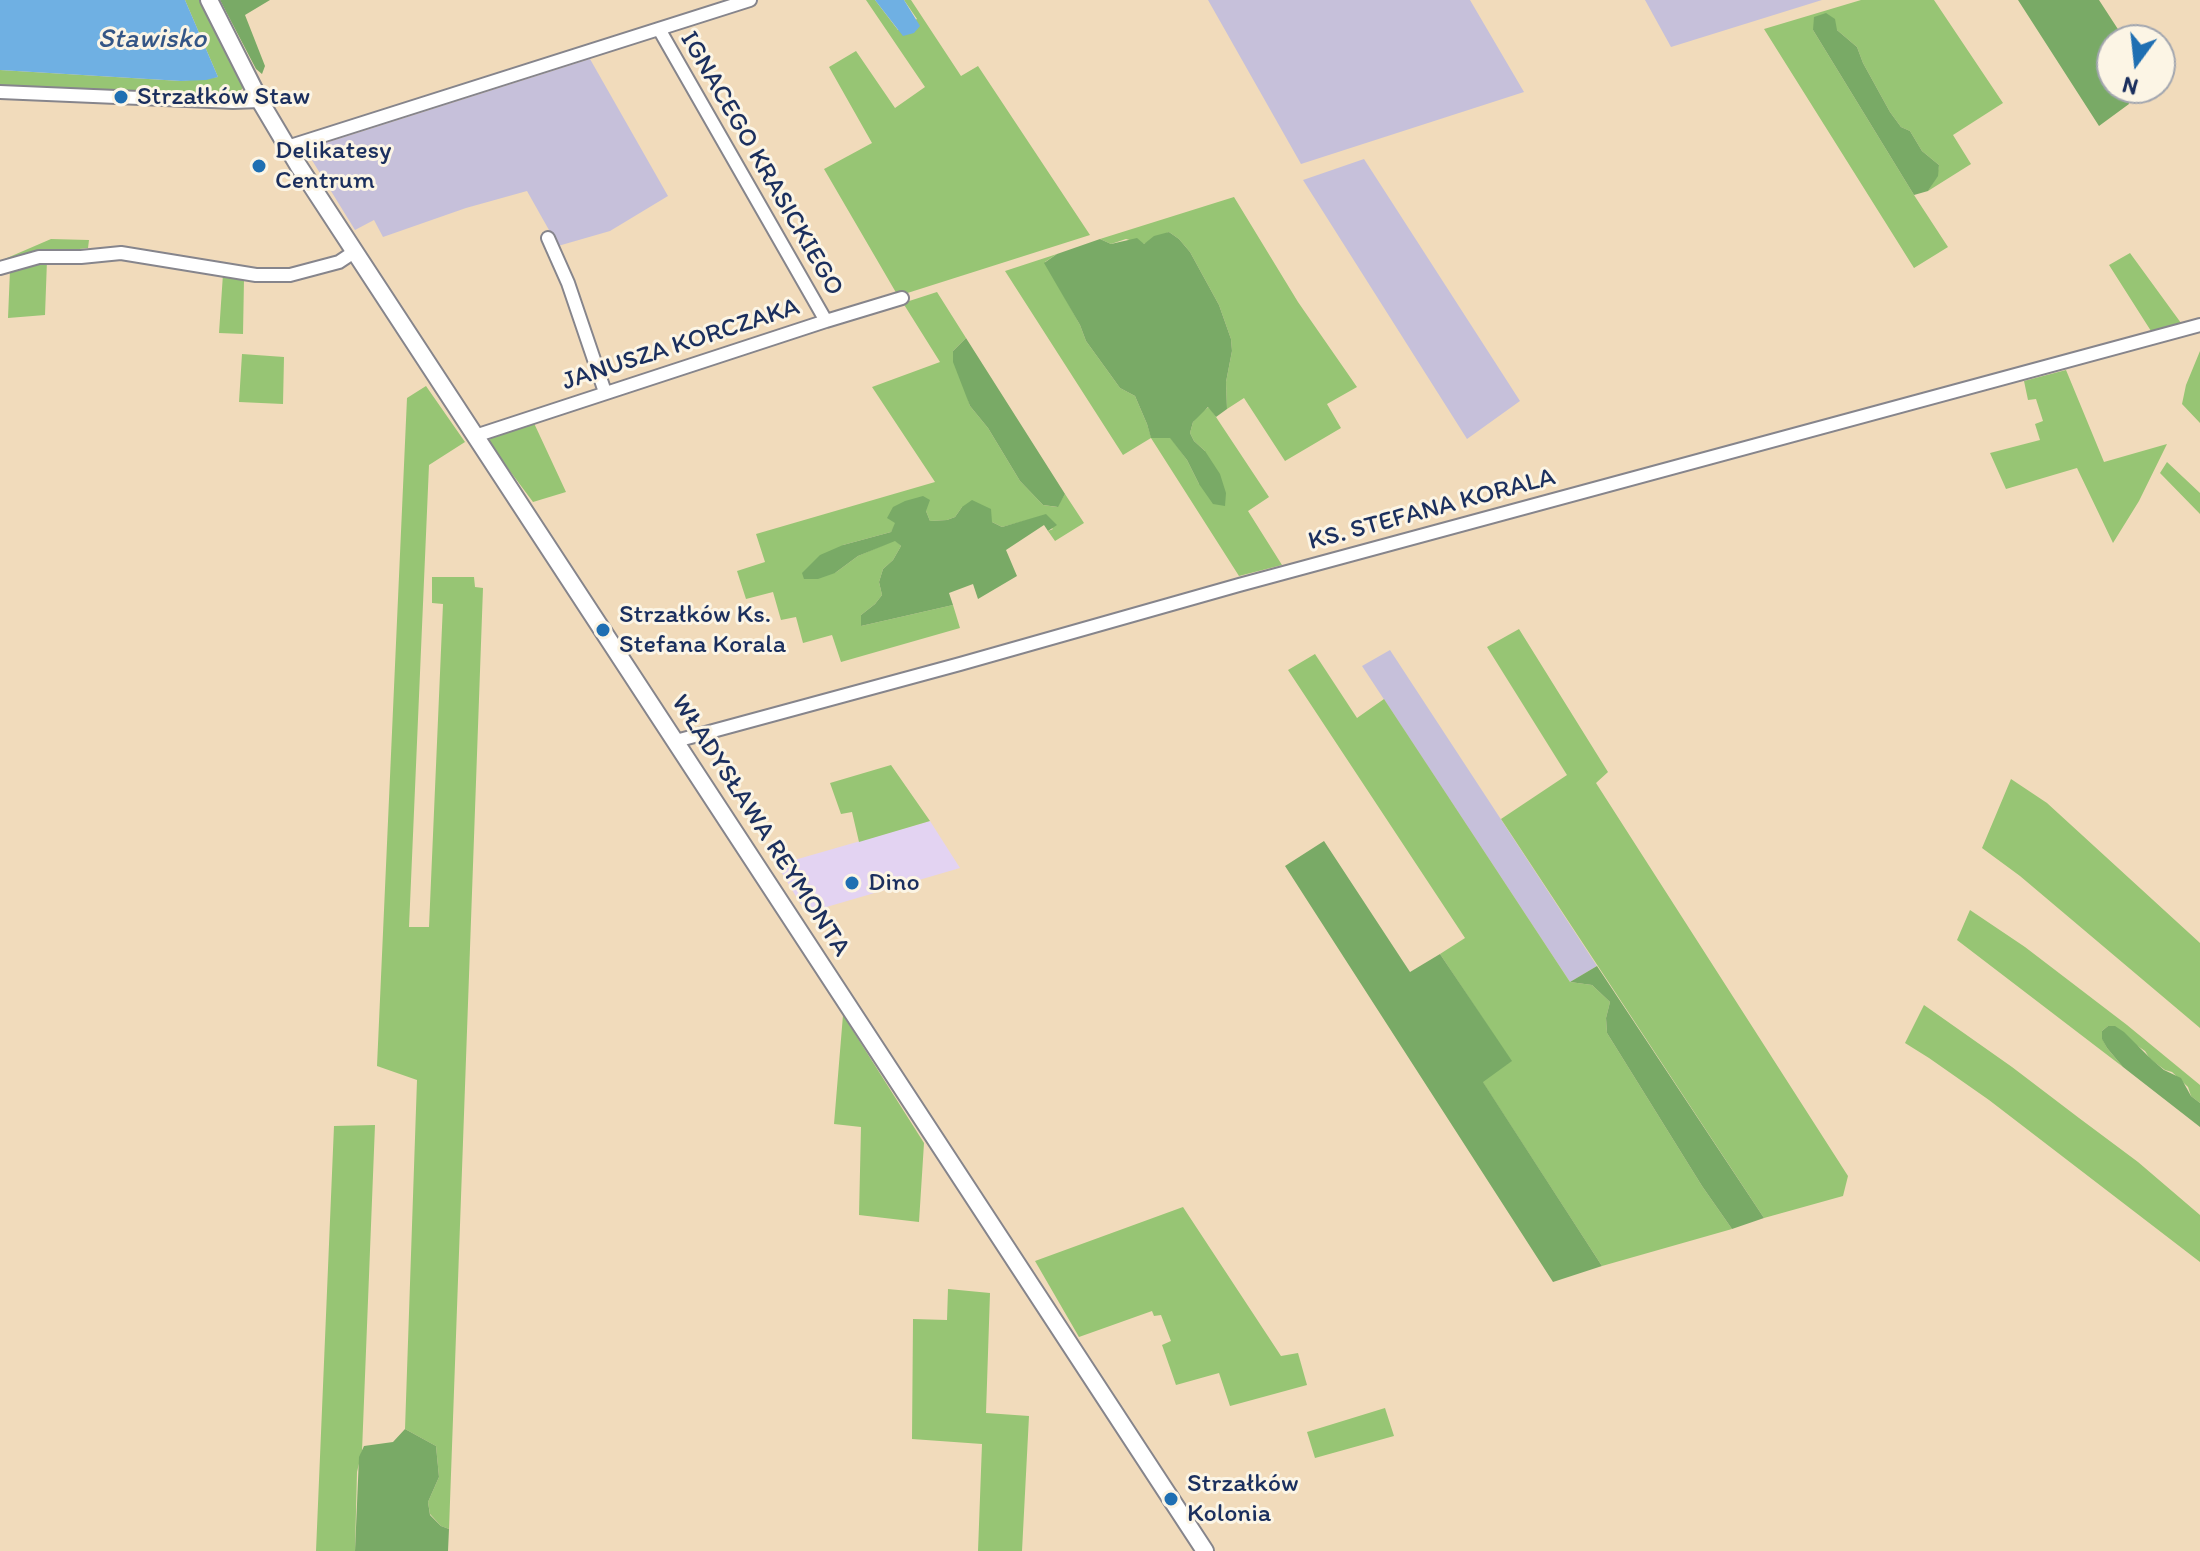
<!DOCTYPE html>
<html>
<head>
<meta charset="utf-8">
<style>
  body { margin:0 }
  #map { position:relative; width:2200px; height:1551px; overflow:hidden; background:#f1dbbb; font-family:Itim,sans-serif }
  canvas { display:block }
  .north { position:absolute; left:2096px; top:24px; width:80px; height:80px; box-sizing:border-box; background:#fcf5e5; border:2px solid #a2a6af; border-radius:50%; rotate:195deg; font-size:22px; font-weight:700; line-height:32px; text-align:center; color:#1b2f5e }
  .north::after { content:''; display:block; margin:auto; width:28px; height:36px; background:#1f6fb2; clip-path:polygon(50% 0,100% 100%,50% 72%,0 100%) }
</style>
</head>
<body>
<div id="map">
<canvas width="2200" height="1551"></canvas>
<div class="north">N</div>
</div>
<script>
const ctx = document.querySelector('canvas').getContext('2d');
ctx.lineJoin = 'round';
function paint(path, color) { ctx.fillStyle = color; ctx.fill(path, 'evenodd'); }
const poly = rows => new Path2D(rows.map(r => 'M' + r).join(''));
function strokePath(path, color, width, dash) { ctx.strokeStyle = color; ctx.lineWidth = width; ctx.lineCap = dash ? 'butt' : 'round'; ctx.setLineDash(dash || []); ctx.stroke(path); }
function drawText(font, color, halo, rows, align = 'center') {
  ctx.font = font + ' Itim,sans-serif'; ctx.lineWidth = 6; ctx.setLineDash([]); ctx.textBaseline = 'middle'; ctx.strokeStyle = halo; ctx.fillStyle = color; for (const [text, x, y, turn = 0] of rows) {
    ctx.save(); ctx.translate(x, y); ctx.rotate((+turn || 0) * Math.PI / 180); ctx.textAlign = isNaN(turn) ? turn : align; if (halo) ctx.strokeText(text, 0, 0); ctx.fillText(text, 0, 0); ctx.restore();
  }
}
paint(poly([
  [930,821,960,868,806,913,777,865]
]), '#e3d3f2');
paint(poly([
  [1208,0,1470,0,1524,92,1301,164],
  [1645,0,1822,0,1671,47],
  [590,59,668,196,610,231,558,246,527,191,466,208,383,237,374,220,355,230,310,157,313,147],
  [1364,159,1520,401,1467,439,1303,180],
  [1390,650,1597,966,1570,982,1362,666]
]), '#c6c0da');
paint(poly([
  [185,0,199,0,230,62,235,66,242,82,243,88,234,97,0,88,0,70,181,81,218,77],
  [866,0,875,0,898,30,917,19,904,0,911,0,961,76,978,66,1090,235,898,296,824,169,872,143,829,67,856,51,895,108,925,87],
  [1861,0,1934,0,2003,103,1953,135,1971,164,1928,191,1937,176,1939,165,1922,151,1910,131,1901,127,1890,112,1863,63,1857,47,1837,30,1813,30,1914,195,1948,247,1914,268,1764,29],
  [1234,197,1298,302,1357,387,1327,404,1341,428,1285,461,1244,398,1227,409,1226,382,1232,351,1231,339,1219,305,1190,252,1179,239,1169,232,1144,244,1126,239,1111,244,1100,239],
  [51,239,89,240,88,248,54,252,0,263,0,261],
  [2130,253,2181,323,2151,331,2109,265],
  [1057,254,1045,262,1080,325,1086,341,1120,388,1135,396,1147,424,1151,437,1170,437,1187,460,1199,484,1205,451,1194,441,1190,433,1193,422,1200,413,1209,407,1216,417,1269,497,1248,511,1282,565,1239,576,1151,438,1123,455,1005,271],
  [47,260,45,315,8,318,10,270],
  [223,274,244,279,243,334,219,333],
  [937,292,966,338,953,351,970,406,988,428,1020,481,1043,505,1057,507,1065,494,1084,523,1055,541,1048,531,1053,529,1039,517,1002,527,962,507,955,517,947,520,930,521,926,511,896,523,891,532,843,545,835,573,858,556,895,540,901,546,893,560,883,569,879,582,882,595,875,604,861,615,861,626,953,605,960,628,841,662,832,635,803,643,796,617,781,620,773,592,746,599,737,571,765,562,756,534,935,482,872,387,940,362,903,303],
  [2200,351,2200,423,2182,404,2186,385],
  [242,354,284,357,283,404,239,402],
  [2066,370,2104,462,2167,444,2139,501,2113,543,2077,468,2006,489,1990,453,2040,440,2035,424,2043,421,2036,399,2028,400,2024,381],
  [426,386,465,442,429,465,409,927,429,927,443,604,432,603,432,577,474,577,475,587,483,588,449,1529,441,1526,430,1514,428,1502,439,1477,436,1446,405,1429,417,1080,377,1066,407,398],
  [533,421,566,492,533,502,492,447,489,441,495,432],
  [2167,462,2200,493,2200,514,2160,473],
  [1519,629,1608,772,1596,783,1848,1176,1843,1196,1764,1218,1501,819,1567,775,1487,647],
  [1315,654,1357,718,1384,699,1570,982,1592,985,1610,1002,1606,1018,1607,1033,1702,1186,1732,1229,1602,1266,1482,1081,1511,1061,1440,954,1465,938,1288,670],
  [891,765,930,821,859,842,852,812,841,814,830,783],
  [2011,779,2047,803,2200,943,2200,1028,2020,876,1982,848],
  [1970,910,2025,947,2127,1025,2200,1085,2200,1103,2191,1096,2188,1087,2172,1072,2165,1070,2150,1059,2145,1051,2108,1026,2102,1031,2102,1038,2107,1048,2123,1067,1957,940],
  [1924,1005,2012,1067,2079,1118,2138,1162,2200,1215,2200,1262,1989,1100,1929,1058,1905,1043],
  [843,1015,924,1143,919,1222,859,1215,861,1127,834,1124],
  [375,1125,362,1451,357,1472,355,1551,316,1551,334,1126],
  [1183,1207,1281,1356,1298,1353,1307,1385,1230,1406,1219,1373,1176,1385,1162,1345,1171,1341,1161,1315,1154,1316,1152,1311,1079,1337,1035,1261],
  [948,1289,990,1293,986,1413,1029,1416,1022,1551,978,1551,982,1444,912,1439,913,1319,947,1320],
  [1385,1408,1394,1436,1315,1458,1307,1432]
]), '#97c574');
paint(poly([
  [220,0,270,0,245,15,265,66,262,74,256,69],
  [2018,0,2099,0,2125,40,2112,40,2112,88,2136,88,2127,95,2129,104,2099,126],
  [1826,13,1835,19,1837,30,1857,47,1863,63,1890,112,1901,127,1910,131,1922,151,1939,165,1938,176,1928,191,1914,195,1813,30,1814,17],
  [1169,232,1179,239,1190,252,1219,305,1231,339,1232,351,1226,382,1227,409,1216,417,1208,407,1193,422,1190,433,1194,441,1205,451,1220,474,1226,493,1225,506,1213,504,1199,484,1187,460,1170,438,1151,438,1147,424,1135,396,1120,388,1086,341,1080,325,1044,263,1057,254,1100,239,1111,244,1137,238,1144,244,1154,236],
  [966,338,1065,494,1058,507,1043,505,1020,481,988,428,970,406,953,362,953,351],
  [923,496,930,500,926,511,930,521,947,520,955,517,962,507,972,500,991,509,992,522,1002,527,1046,514,1057,525,1048,531,1044,525,1006,550,1017,576,978,599,973,584,949,593,953,605,861,626,861,615,875,604,882,595,879,582,883,569,893,560,901,546,895,541,858,556,835,573,818,579,804,579,802,573,820,555,843,545,891,532,895,523,887,518,893,507,905,501],
  [1324,841,1410,972,1440,954,1512,1061,1483,1082,1602,1266,1553,1282,1285,866],
  [1597,966,1764,1218,1732,1229,1702,1186,1607,1033,1606,1018,1610,1002,1592,985,1570,982],
  [2108,1026,2115,1026,2124,1032,2151,1059,2164,1070,2181,1078,2191,1096,2200,1103,2200,1127,2123,1067,2107,1048,2102,1039,2102,1031],
  [405,1429,436,1446,439,1477,428,1502,430,1515,441,1526,449,1529,448,1551,355,1551,359,1457,364,1446,393,1442]
]), '#79aa66');
paint(poly([
  [0,0,185,0,218,77,206,80,181,81,0,70],
  [875,0,904,0,920,26,914,33,903,36]
]), '#6fb0e3');
const street = poly([
  [659,29,826,321],
  [0,92,233,102,260,101],
  [287,147,750,0],
  [548,238,568,283,605,392],
  [0,268,39,257,81,257,121,253,256,275,290,275,339,262,354,252],
  [475,436,826,321,902,298],
  [676,741,960,664,1239,585,2200,325]
]);
const secondary = poly([
  [209,0,260,101,298,165,1205,1551]
]);
strokePath(street, '#86858c', 16);
strokePath(secondary, '#86858c', 20);
strokePath(street, '#fff', 12);
strokePath(secondary, '#fff', 16);
for (const [x, y, r, color] of [
  [121,97,8,"#1f6fb2"],
  [259,166,8,"#1f6fb2"],
  [603,630,8,"#1f6fb2"],
  [852,883,8,"#1f6fb2"],
  [1171,1499,8,"#1f6fb2"]
]) { const dot = new Path2D(); dot.arc(x, y, r, 0, 2 * Math.PI); ctx.fillStyle = color; ctx.fill(dot); strokePath(dot, '#fcf5e5', 3); }
drawText('26px', '#1b2f5e', '#fcf5e5', [
  ["Strzałków Staw",137,97],
  ["Delikatesy",275,151],
  ["Centrum",275,181],
  ["Strzałków Ks.",619,615],
  ["Stefana Korala",619,645],
  ["Dino",868,883],
  ["Strzałków",1187,1484],
  ["Kolonia",1187,1514]
], 'left');
drawText('26px', '#1b2f5e', '#fcf5e5', [
  ["IGNACEGO KRASICKIEGO",761,164,60],
  ["JANUSZA KORCZAKA",681,345,-18],
  ["KS. STEFANA KORALA",1432,510,-15],
  ["WŁADYSŁAWA REYMONTA",760,826,57]
]);
drawText('italic 28px', '#345686', '#fcf5e5', [
  ["Stawisko",152,40]
]);
</script>
</body>
</html>
